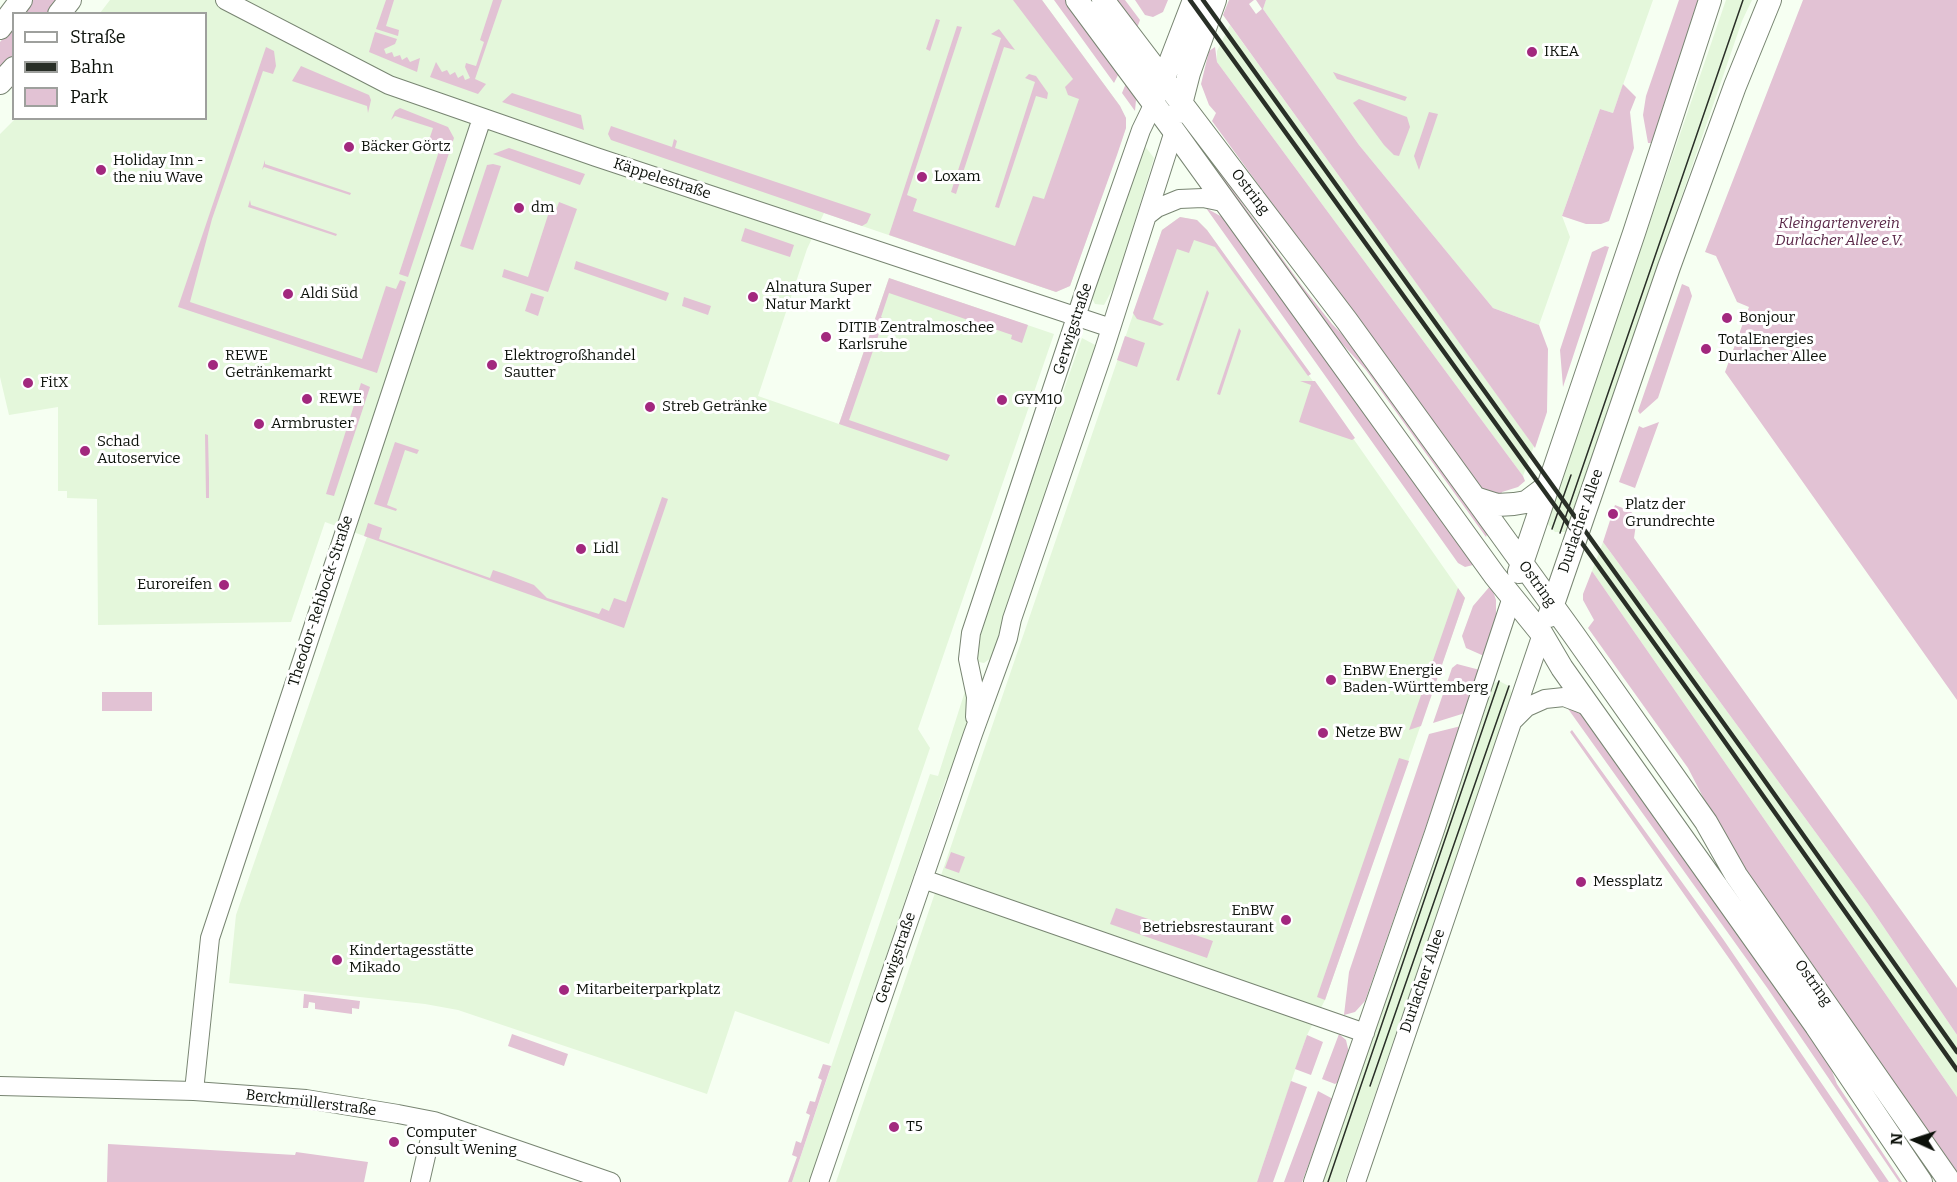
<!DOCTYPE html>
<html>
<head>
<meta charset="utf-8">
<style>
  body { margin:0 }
  #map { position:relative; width:1957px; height:1182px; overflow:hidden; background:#f6fff2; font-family:Bitter,serif }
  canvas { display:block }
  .legend { position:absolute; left:12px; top:12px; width:195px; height:108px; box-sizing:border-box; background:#fff; border:2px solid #9ea09d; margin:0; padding:8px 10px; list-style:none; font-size:18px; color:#0c110a }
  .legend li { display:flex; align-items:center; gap:12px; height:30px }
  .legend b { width:30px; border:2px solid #9ea09d }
  .north { position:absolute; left:1885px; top:1110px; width:60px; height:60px; -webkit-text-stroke:4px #fff; paint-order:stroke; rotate:273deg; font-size:16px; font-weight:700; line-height:24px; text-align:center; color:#0c110a }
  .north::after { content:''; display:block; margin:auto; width:21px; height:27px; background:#0c110a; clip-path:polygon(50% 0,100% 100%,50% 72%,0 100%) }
</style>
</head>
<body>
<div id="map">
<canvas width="1957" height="1182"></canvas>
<ul class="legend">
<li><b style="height:8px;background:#fff"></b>Straße</li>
<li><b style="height:8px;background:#292f27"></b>Bahn</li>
<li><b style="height:16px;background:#e2c2d4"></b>Park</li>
</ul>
<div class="north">N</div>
</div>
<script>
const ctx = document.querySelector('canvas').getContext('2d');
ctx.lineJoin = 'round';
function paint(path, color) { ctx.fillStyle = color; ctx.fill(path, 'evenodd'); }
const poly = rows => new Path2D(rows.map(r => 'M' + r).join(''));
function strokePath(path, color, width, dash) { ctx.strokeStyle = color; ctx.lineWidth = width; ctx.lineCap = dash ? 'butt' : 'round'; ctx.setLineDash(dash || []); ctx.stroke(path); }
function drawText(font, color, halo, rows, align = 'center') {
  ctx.font = font + ' Bitter,serif'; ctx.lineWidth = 6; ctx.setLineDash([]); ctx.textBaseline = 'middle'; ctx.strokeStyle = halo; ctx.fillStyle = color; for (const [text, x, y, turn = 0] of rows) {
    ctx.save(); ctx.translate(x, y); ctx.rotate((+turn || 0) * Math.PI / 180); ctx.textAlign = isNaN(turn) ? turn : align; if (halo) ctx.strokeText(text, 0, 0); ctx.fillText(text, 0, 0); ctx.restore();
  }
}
paint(poly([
  [110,0,1042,0,1120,106,1126,118,1126,128,1070,286,1056,292,1044,288,824,213,807,249,758,396,839,424,889,278,1054,334,918,729,930,748,829,1044,735,1011,707,1094,458,1010,425,1004,229,983,236,915,367,537,325,522,291,622,98,625,97,499,67,498,67,491,58,491,58,407,9,415,0,377,0,134,15,119,206,118,206,14,100,13],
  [1266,0,1653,0,1613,113,1600,109,1562,216,1570,237,1539,325,1493,308,1359,145,1263,9],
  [1726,0,1752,0,1742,21,1566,532,1555,532,1547,523],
  [1230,25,1534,446,1523,476,1217,62,1217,51],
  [1144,145,1154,158,1116,283,1104,305,1095,304,1092,298],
  [1180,217,1197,220,1207,230,1465,598,1325,1000,1307,1035,1257,1182,836,1182,1162,230],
  [1082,338,1097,346,995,655,984,663,979,662,976,657,978,638,988,606],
  [1603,542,1868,904,1957,1035,1957,1097,1592,571],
  [1499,681,1509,686,1512,694,1345,1182,1320,1182,1493,684],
  [966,688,969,705,966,730,949,778,946,779,810,1182,792,1182,930,774,938,776]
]), '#e4f7db');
paint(poly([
  [33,0,57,0,47,13,23,14],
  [386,0,394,0,386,26,399,30,398,36,376,29],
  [493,0,502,0,475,79,486,84,478,94,430,77,436,62,442,72,447,70,450,75,455,72,458,78,463,75,465,80,470,78,465,67,466,63,476,66,484,42,480,40],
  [1013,0,1042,0,1120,106,1126,118,1126,128,1117,155,1070,286,1056,292,889,235,957,26,962,27,907,195,917,199,913,211,1015,246,1033,196,1044,199,1079,99,1068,95,1065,87,1073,79],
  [1054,0,1066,0,1120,71,1114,83],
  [1112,0,1125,0,1140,20,1137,28],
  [1135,0,1168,0,1163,12,1153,17,1145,15],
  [1229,0,1254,0,1249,4,1256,14,1262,9,1256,0,1266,0,1263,9,1359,145,1493,308,1539,325,1548,349,1547,412,1535,448,1223,15],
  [1679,0,1699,0,1663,111,1651,143,1648,143,1643,115,1646,96],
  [1803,0,1957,0,1957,700,1725,372,1749,307,1737,302,1716,256,1705,252],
  [936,19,940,20,930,51,926,49],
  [13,27,13,55,0,70,0,42],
  [999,29,1015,50,1004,47,956,194,951,192,1001,38,991,34],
  [375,32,397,39,395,44,384,49,386,54,392,52,394,57,400,55,402,60,407,57,410,62,420,58,417,72,369,52],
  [266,47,274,51,276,66,273,74,263,71,212,219,190,302,362,359,386,286,396,289,400,280,406,282,377,373,178,307],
  [1215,47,1217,62,1523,476,1525,481,1518,487,1502,492,1500,497,1495,496,1478,486,1212,121,1216,113,1209,105,1201,84,1209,51],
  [301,66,369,95,371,100,368,113,367,106,292,81],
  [1333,72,1407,97,1405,101,1337,79],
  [1029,74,1036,76,1048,93,1047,99,1036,96,999,208,995,207,1035,82,1025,78],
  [1127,81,1136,100,1135,111,1122,93],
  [1623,84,1636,97,1630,112,1634,148,1609,221,1601,224,1586,224,1562,216,1600,109,1613,113],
  [512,93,581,115,584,130,502,102],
  [1359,99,1407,117,1410,127,1399,156,1394,155,1384,145,1353,103],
  [400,108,448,127,454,138,408,277,399,274,441,145,429,140,433,128,395,116,391,120,395,111],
  [1429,112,1438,114,1419,170,1414,156],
  [611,126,672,147,674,139,677,141,675,148,871,214,867,223,862,226,611,140,608,134],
  [509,148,585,174,580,185,493,154],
  [1203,149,1302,286,1332,324,1359,351,1488,532,1486,537,1366,370,1326,326,1200,154],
  [265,160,265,164,351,193,350,195,264,167,262,170],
  [493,164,501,166,473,250,460,246,487,165],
  [250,200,251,205,337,234,336,236,248,207],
  [559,202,577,209,548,292,502,277,504,269,528,277,549,212,555,213],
  [1206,208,1231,222,1477,564,1465,567,1458,563],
  [1180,217,1197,220,1207,230,1311,374,1308,376,1215,247,1194,240,1189,253,1177,249,1153,319,1164,324,1160,326,1137,319,1133,313,1162,230],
  [745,228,794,245,790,257,741,241],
  [1605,246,1609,247,1563,387,1560,350,1592,252],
  [576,261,669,293,666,301,574,269],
  [889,278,1028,325,1022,343,1011,339,1012,335,889,293,881,317,884,319,849,420,950,455,947,461,839,424],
  [1682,284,1689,287,1692,296,1658,398,1640,414,1638,411],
  [1207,290,1209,293,1179,381,1176,380],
  [531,293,544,297,538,316,525,311],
  [684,297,711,306,708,315,682,306],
  [1239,328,1241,331,1220,395,1217,394],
  [1125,336,1145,343,1137,367,1117,360],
  [1300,381,1315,381,1355,438,1352,440,1299,422,1311,385],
  [361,383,370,387,334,496,326,494],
  [1659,422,1635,488,1619,482,1639,426,1643,428],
  [205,434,208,435,209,479,209,498,206,498],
  [395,442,419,450,417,454,405,450,387,505,397,509,396,511,374,504],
  [662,497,668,499,624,628,364,536,368,523,382,528,379,539,490,578,493,570,505,574,534,585,547,598,599,614,602,608,609,611,614,598,626,602],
  [1615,505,1630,511,1637,517,1634,538,1957,988,1957,1035,1868,904,1603,542],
  [1592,571,1957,1097,1957,1179,1752,884,1721,832,1688,768,1588,628,1594,620,1583,600,1583,594],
  [1491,585,1496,600,1496,620,1484,656,1466,648,1462,636,1473,606],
  [1458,588,1465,598,1421,726,1409,730],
  [1457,664,1480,670,1465,713,1433,723,1452,668],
  [152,692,152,711,102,711,102,692],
  [1566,706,1582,713,1826,1056,1837,1084,1902,1182,1899,1182,1768,989],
  [1461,726,1365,1001,1355,1012,1344,1015,1349,972,1429,734],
  [1572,730,1723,939,1889,1182,1879,1182,1733,964,1570,732],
  [1399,758,1409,761,1325,1000,1317,997],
  [951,852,965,857,959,873,945,868],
  [1116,908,1213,941,1207,958,1110,924],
  [304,994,360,1001,359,1009,352,1008,352,1014,315,1009,315,1003,309,1002,308,1008,303,1008],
  [512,1034,568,1054,564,1066,508,1046],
  [1339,1034,1346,1040,1349,1053,1338,1082,1335,1084,1322,1079],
  [1307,1035,1323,1042,1311,1075,1295,1069],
  [823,1064,831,1066,792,1182,783,1182,788,1182,797,1157,792,1155,796,1141,801,1143,810,1115,806,1113,810,1101,815,1102,822,1080,818,1078],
  [1291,1081,1307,1087,1273,1182,1257,1182],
  [1318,1091,1333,1099,1302,1182,1284,1182],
  [108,1144,295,1155,296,1152,368,1162,364,1182,107,1182]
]), '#e2c2d4');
const minor = poly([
  [225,0,389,85,596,157,1111,328],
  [1148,215,1157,208,1179,199,1203,198,1227,203],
  [975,717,976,697,968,659,971,633,1086,287,1141,130,1154,103],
  [1514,720,1527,707,1545,699,1564,697,1590,707],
  [923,879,1365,1033],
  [0,1086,194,1091,306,1099,398,1114,434,1121,611,1182],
  [194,1091,210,938,482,118],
  [420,1182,434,1121],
  [819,1182,973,734,1008,638,1012,619,1104,350,1174,131],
  [1313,1182,1434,833,1512,597],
  [1356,1182,1542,634]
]);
const major = poly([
  [1077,0,1174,131,1495,576,1542,634,1562,668,1816,1026,1921,1182],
  [1103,0,1347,321,1574,635,1706,822,1736,875,1950,1182],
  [59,14,70,0],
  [0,28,21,0],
  [0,83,14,68],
  [1159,91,1194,0],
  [1179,112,1189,73,1215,0],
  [1475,498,1497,505,1514,504,1526,502,1546,487],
  [1519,572,1634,233,1710,0],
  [1549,616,1669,267,1735,86,1770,0]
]);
strokePath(minor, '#788572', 20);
strokePath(major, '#788572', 24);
strokePath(minor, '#fff', 18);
strokePath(major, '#fff', 22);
strokePath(poly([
  [1552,529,1571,475],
  [1560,533,1743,0],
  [1370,1086,1509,686],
  [1328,1182,1499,681]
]), '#292f27', 1.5);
strokePath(poly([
  [1190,0,1708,718,1957,1070],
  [1203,0,1750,760,1957,1052]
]), '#292f27', 4.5);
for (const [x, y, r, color] of [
  [1532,52,6,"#a2287e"],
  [349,147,6,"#a2287e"],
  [101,170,6,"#a2287e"],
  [922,177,6,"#a2287e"],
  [519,208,6,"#a2287e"],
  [288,294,6,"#a2287e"],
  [753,297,6,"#a2287e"],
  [1727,318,6,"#a2287e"],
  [826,337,6,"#a2287e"],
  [1706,349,6,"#a2287e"],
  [213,365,6,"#a2287e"],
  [492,365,6,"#a2287e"],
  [28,383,6,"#a2287e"],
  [307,399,6,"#a2287e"],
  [1002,400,6,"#a2287e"],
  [650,407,6,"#a2287e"],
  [259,424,6,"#a2287e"],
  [85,451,6,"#a2287e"],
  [1613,514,6,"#a2287e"],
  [581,549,6,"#a2287e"],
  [224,585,6,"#a2287e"],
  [1331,680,6,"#a2287e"],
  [1323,733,6,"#a2287e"],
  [1581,882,6,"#a2287e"],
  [1286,920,6,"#a2287e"],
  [337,960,6,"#a2287e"],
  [564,990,6,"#a2287e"],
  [894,1127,6,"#a2287e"],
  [394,1142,6,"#a2287e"]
]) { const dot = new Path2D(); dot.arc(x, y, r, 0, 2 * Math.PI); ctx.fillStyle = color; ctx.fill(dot); strokePath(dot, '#fff', 2); }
drawText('15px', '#0c110a', '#fff', [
  ["IKEA",1544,52],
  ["Bäcker Görtz",361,147],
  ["Holiday Inn -",113,161],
  ["the niu Wave",113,178],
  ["Loxam",934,177],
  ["dm",531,208],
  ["Alnatura Super",765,288],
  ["Natur Markt",765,305],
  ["Aldi Süd",300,294],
  ["Bonjour",1739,318],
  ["DITIB Zentralmoschee",838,328],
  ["Karlsruhe",838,345],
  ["TotalEnergies",1718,340],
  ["Durlacher Allee",1718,357],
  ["REWE",225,356],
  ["Getränkemarkt",225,373],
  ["Elektrogroßhandel",504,356],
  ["Sautter",504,373],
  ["FitX",40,383],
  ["REWE",319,399],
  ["GYM10",1014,400],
  ["Streb Getränke",662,407],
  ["Armbruster",271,424],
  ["Schad",97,442],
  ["Autoservice",97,459],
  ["Platz der",1625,505],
  ["Grundrechte",1625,522],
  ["Lidl",593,549],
  ["Euroreifen",212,585,"right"],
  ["EnBW Energie",1343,671],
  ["Baden-Württemberg",1343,688],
  ["Netze BW",1335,733],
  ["Messplatz",1593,882],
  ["EnBW",1274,911,"right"],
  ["Betriebsrestaurant",1274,928,"right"],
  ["Kindertagesstätte",349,951],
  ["Mikado",349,968],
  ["Mitarbeiterparkplatz",576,990],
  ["T5",906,1127],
  ["Computer",406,1133],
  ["Consult Wening",406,1150]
], 'left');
drawText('15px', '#0c110a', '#fff', [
  ["Käppelestraße",662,179,18],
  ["Ostring",1250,192,53],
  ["Gerwigstraße",1073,329,-72],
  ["Durlacher Allee",1581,521,-71],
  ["Ostring",1537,584,54],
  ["Theodor-Rehbock-Straße",321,601,-72],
  ["Gerwigstraße",896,958,-71],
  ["Durlacher Allee",1423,981,-71],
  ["Ostring",1813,983,54],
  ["Berckmüllerstraße",311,1103,7]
]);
drawText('italic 15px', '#5a2748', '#fff', [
  ["Kleingartenverein",1839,224],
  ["Durlacher Allee e.V.",1839,241]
]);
</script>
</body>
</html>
